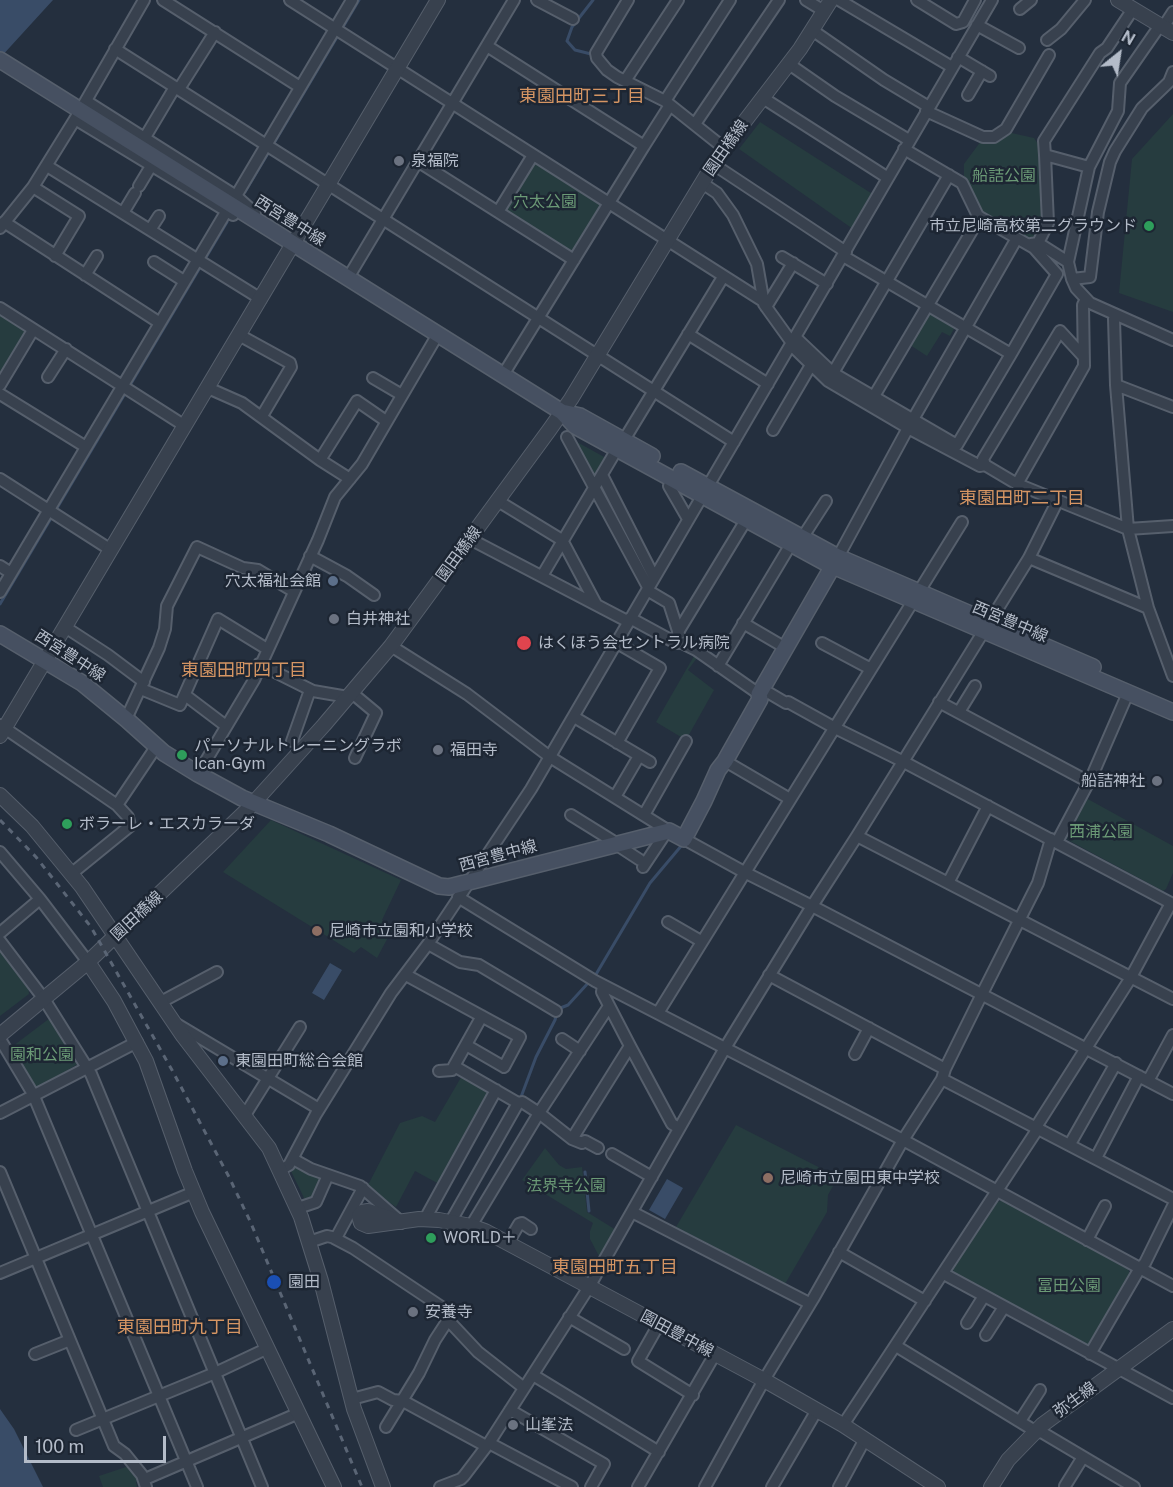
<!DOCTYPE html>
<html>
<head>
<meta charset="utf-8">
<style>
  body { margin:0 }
  #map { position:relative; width:1173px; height:1487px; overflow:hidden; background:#242f3e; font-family:"Public Sans",sans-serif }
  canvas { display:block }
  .north { position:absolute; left:1089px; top:24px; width:60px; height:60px; -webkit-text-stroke:4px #1d2633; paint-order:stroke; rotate:30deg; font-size:16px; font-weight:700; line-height:24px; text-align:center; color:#b4bcc9 }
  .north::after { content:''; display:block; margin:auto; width:21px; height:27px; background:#b4bcc9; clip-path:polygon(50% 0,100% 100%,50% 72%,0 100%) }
  .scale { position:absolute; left:24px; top:1436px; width:142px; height:27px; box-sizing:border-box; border:3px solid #b4bcc9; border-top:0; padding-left:8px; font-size:18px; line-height:21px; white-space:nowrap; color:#b4bcc9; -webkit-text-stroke:4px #1d2633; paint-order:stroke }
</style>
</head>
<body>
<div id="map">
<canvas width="1173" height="1487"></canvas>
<div class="north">N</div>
<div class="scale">100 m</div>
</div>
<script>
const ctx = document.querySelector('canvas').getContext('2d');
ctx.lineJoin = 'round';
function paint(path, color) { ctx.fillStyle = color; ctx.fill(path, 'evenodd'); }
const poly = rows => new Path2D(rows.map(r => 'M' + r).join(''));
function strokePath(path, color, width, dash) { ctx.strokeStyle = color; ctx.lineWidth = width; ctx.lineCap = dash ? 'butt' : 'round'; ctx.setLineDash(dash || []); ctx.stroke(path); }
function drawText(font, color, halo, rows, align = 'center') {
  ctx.font = font + ' "Public Sans","Noto Sans JP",sans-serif'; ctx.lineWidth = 5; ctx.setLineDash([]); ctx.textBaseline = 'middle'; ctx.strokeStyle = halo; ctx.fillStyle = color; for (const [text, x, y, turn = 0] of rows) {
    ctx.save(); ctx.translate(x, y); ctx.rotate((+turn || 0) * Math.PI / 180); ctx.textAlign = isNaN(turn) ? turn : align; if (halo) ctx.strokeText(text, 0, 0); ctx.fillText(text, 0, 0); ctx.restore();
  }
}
paint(poly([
  [1173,114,1173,312,1119,293,1132,159],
  [760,122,874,195,853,229,739,149],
  [1007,132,1034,138,1040,147,1046,222,1037,239,1031,241,980,213,964,180,964,164,981,141],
  [534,161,537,161,602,203,602,207,574,252,570,253,504,210],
  [928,313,933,313,955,327,950,336,942,332,927,356,910,345],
  [0,314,27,331,0,377],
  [577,442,606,458,594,477,576,445],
  [694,656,697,658,688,670,714,690,686,740,656,722],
  [1086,798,1173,846,1173,873,1166,889,1163,891,1068,840,1067,835],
  [271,820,401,880,382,920,393,928,377,958,361,947,354,953,223,872],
  [0,948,28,985,29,994,0,1016],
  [50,1018,79,1063,40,1088,34,1089,11,1053,13,1046],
  [463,1074,492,1091,441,1185,415,1171,396,1207,367,1187,400,1123,422,1116,435,1122],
  [736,1125,838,1177,828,1195,827,1212,785,1284,676,1227],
  [545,1148,559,1165,566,1169,582,1167,587,1212,616,1230,601,1260,590,1239,590,1231,593,1223,522,1180],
  [295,1163,325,1177,314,1199,306,1202,290,1169],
  [1005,1200,1127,1266,1131,1277,1091,1343,1083,1346,955,1275,953,1269,997,1202],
  [129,1466,140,1480,136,1482,137,1487,103,1487,99,1476]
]), '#263c3f');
paint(poly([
  [0,0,53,0,0,58],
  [330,963,342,970,324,1000,312,993],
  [667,1179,683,1188,665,1219,649,1210],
  [0,1409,14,1429,43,1487,0,1487]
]), '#394c67');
strokePath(poly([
  [591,54,575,50,567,41,572,27,593,0],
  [245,192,359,0],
  [0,604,227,222],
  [595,976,650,883,682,845,680,844],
  [524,1099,521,1097,536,1057,555,1020,558,1009,568,1005,589,982],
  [585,1172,589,1211]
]), '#394c67', 3);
const minor = poly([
  [163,0,300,87],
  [290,0,763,301],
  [537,0,573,19],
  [628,0,596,53,597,58,607,70,617,77,665,101,724,148],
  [806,0,824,11],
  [839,0,952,67],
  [917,0,956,24,963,22,975,0],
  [1020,9,1031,0],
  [1161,24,1120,83,1118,111,1089,167,1068,262,1072,279,1076,288,1090,303,1173,340],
  [977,25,1019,48],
  [1164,26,1173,12],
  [812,30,884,80,929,107],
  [1047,40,1061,29,1085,0],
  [487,46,644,146,670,105],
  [115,49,734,442],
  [958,57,990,76],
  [789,64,835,96,909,140],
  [625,81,678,0],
  [179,89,215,32],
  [968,95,982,71],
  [763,98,888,178],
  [86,101,236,196,255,213],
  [665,101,730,0],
  [84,104,144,0],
  [926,111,983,137,994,137,1006,129,1049,55],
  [75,119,233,215],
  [695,124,779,0],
  [144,139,175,87],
  [419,162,574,260],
  [713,164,846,252],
  [47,166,261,299],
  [1089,167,1045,155,1044,141,1100,53,1107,48,1133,9],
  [702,183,717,193,733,215,757,264,764,304,792,343],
  [139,186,151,166],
  [33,187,79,216,55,256],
  [236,196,352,0],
  [498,212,533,155],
  [123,213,135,193],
  [4,222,160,323],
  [0,228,33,187,77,116],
  [150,230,159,216],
  [1038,243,1048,223,1045,155],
  [1031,244,1038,243,1068,262],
  [843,256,1011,354],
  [782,257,827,284],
  [154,262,184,281],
  [85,275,97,256],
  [348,278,514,0],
  [1072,279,1090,277,1098,212,1110,162,1115,151,1142,108,1169,82,1173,72],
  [766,307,793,263],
  [0,308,185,426],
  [1115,315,1114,319,1116,385,1128,529,1148,608,1173,676],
  [688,334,768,384],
  [239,335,290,363,291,367,262,416],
  [795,337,833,373,957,445,1011,354,1057,274,1034,248,978,216,962,183,904,149],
  [791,345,828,381,908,428,980,466,985,465,1017,484,1128,529,1173,526],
  [503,375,644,146],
  [48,377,66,349],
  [373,378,402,395],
  [830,378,949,175],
  [0,385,33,330],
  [1116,385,1173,407],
  [208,388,242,403,320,460,350,479],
  [0,394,86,447],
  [870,403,980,217],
  [773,430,811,365],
  [567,437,648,587],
  [624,440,723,277],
  [320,460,357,401,386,421],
  [985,465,983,459,1060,331,1083,356],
  [602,475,654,577],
  [0,479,111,550],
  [672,479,669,486,688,519],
  [1017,484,1084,366,1083,305,1086,299],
  [498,501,562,540,596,604],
  [806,532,826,501],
  [470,539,629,622],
  [310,556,347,576,374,595],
  [838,557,908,428,1017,238],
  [1029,558,1148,608],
  [0,566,11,573],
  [542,576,617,449],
  [647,590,669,603,679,634],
  [0,592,226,212],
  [630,618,676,643,682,643,696,650,759,694,769,693,786,703,788,702,835,728,902,761,1171,903,1130,979,1036,1127,1035,1133,843,1425],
  [743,623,784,647],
  [65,627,108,655,144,682],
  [678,632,746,520],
  [617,643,660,668,617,743],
  [822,643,871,669],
  [391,646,467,694,550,757,669,831],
  [259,664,313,691,348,697],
  [718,666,791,544],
  [141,689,180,705,218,619,267,649],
  [352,693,376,713,355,758],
  [185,695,226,726],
  [939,702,1089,782],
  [959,712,975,686],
  [574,717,650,762],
  [126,719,159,648,165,629,167,606,197,547,243,568,258,570,293,591],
  [0,725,117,805,128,817,130,826,71,874],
  [292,741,310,690],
  [725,761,790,799],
  [198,774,254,680,318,540,335,497,362,464,438,334],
  [615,797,639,756],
  [117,805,156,747],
  [571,815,616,843],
  [644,815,686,741],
  [857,836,1173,999],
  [684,839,744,872,812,906,1173,1094],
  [1057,842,1092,776,1128,693],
  [614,843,640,860],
  [0,852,40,899,88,962],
  [643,867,667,831],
  [948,883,988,806],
  [458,897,595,981,903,1140,1173,1286],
  [668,922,701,941],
  [0,933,40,899],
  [0,941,44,999,91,1074,262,1487],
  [428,944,460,962,479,965,556,1011],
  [406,975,520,1037,504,1067,466,1045],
  [769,975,945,1069],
  [603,985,602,992,630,1046,672,1124,679,1128],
  [161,1002,217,972],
  [658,1013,962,522],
  [482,1016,454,1066,518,1103,522,1102,539,1113,572,1139,582,1143,585,1141,598,1148],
  [175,1023,319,1109],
  [0,1039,33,1094,197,1487],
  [562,1039,580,1051],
  [855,1054,869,1028],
  [439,1071,452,1070,454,1066],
  [942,1079,1173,1199],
  [1148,1081,1173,1035],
  [0,1113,137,1042],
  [245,1115,300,1027],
  [572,1139,630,1046],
  [1070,1144,1116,1063],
  [612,1154,652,1177],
  [1096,1158,1139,1076],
  [293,1159,311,1169,360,1186,400,1221],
  [280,1170,289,1165,316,1114,391,993,428,944,531,789,992,0],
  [0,1172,114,1446,125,1454,142,1475,146,1487],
  [298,1208,316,1202,328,1175],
  [632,1212,809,1303],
  [425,1219,496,1090],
  [451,1221,518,1103],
  [471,1226,539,1113,609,1006],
  [334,1238,353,1248,443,1308,448,1320,478,1352,524,1388],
  [1087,1240,1105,1206],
  [309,1242,327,1236,336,1238,363,1188],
  [508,1243,519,1224,522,1223,531,1229],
  [839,1252,925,1301],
  [0,1273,194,1192],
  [944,1274,1173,1398],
  [569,1317,624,1349],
  [967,1323,984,1296],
  [659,1324,638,1361,693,1395],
  [986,1335,1004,1307],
  [896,1346,1035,1431,1043,1433,1134,1487],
  [35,1354,70,1340],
  [1090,1354,1140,1268,1145,1263,1173,1206],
  [533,1375,659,1452],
  [352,1399,378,1392,393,1400,403,1401,486,1446],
  [510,1410,604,1464,591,1487],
  [1020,1421,1040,1390],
  [386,1427,419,1373,435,1340,448,1320],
  [76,1430,215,1373,266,1349],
  [489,1443,572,1487],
  [145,1479,299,1413],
  [1065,1486,1083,1457],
  [440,1487,461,1479,464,1476,489,1443,589,1287,725,1048,812,906,857,836,1029,558,1058,500],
  [638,1487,715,1354],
  [705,1487,764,1380,813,1299,903,1140,942,1079,945,1069,982,994,1038,883,1051,839],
  [772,1487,817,1410],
  [839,1487,865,1439]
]);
const tertiary = poly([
  [1118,0,1173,33],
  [0,736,438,0],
  [0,795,32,826,82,887,183,1036,269,1148,301,1217,321,1281,354,1409,383,1487],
  [88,962,114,1001,146,1061,185,1171,202,1212,334,1487],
  [0,1035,88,962,248,809,324,725,391,646,550,429,571,399,719,155,800,49,831,0],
  [401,1222,368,1211,362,1212,359,1216,361,1223,368,1226,419,1219,439,1220,471,1226,485,1231,764,1380,843,1425,938,1487],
  [991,1487,1008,1460,1042,1425,1173,1329]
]);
const secondary = poly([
  [0,60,562,412,575,426,826,563,1173,712],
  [562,412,580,416,652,456],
  [681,472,838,557,1093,667],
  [0,634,82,683,126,719,164,753,198,774,242,798,329,834,439,886,449,887,669,831,684,839,704,801,718,770,725,761,760,699,759,694,838,557]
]);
strokePath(minor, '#565f6c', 14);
strokePath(tertiary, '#565f6c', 16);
strokePath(secondary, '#565f6c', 18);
strokePath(minor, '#38414e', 10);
strokePath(tertiary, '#38414e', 14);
strokePath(secondary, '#465061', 15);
strokePath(poly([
  [0,820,36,857,91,927,172,1070,229,1177,250,1221,362,1487]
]), '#5a6575', 3, [6, 6]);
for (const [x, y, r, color] of [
  [399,161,6,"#6b7280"],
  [1149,226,6,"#2e9e5b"],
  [333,581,6,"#5c6f8a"],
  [334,619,6,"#6b7280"],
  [524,643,8,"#e0444e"],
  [438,750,6,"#6b7280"],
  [182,755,6,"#2e9e5b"],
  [1157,781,6,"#6b7280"],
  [67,824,6,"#2e9e5b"],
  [317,931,6,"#8d6e63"],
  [223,1061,6,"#5c6f8a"],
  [768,1178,6,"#8d6e63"],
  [431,1238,6,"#2e9e5b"],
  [274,1282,8,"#1a4fb4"],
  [413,1312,6,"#6b7280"],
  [513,1425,6,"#6b7280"]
]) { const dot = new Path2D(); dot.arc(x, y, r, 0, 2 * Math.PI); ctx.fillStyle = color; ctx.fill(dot); strokePath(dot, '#1d2633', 2); }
drawText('16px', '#b4bcc9', '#1d2633', [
  ["園田橋線",726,148,-55],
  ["西宮豊中線",290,221,32],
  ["園田橋線",459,554,-54],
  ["西宮豊中線",1010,622,23],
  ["西宮豊中線",70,656,33],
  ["西宮豊中線",498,856,-15],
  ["園田橋線",137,916,-43],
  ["園田豊中線",677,1334,28],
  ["弥生線",1075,1400,-36]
]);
drawText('16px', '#b4bcc9', '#1d2633', [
  ["泉福院",411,161],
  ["市立尼崎高校第二グラウンド",1137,226,"right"],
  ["穴太福祉会館",321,581,"right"],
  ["白井神社",346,619],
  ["はくほう会セントラル病院",538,643],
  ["パーソナルトレーニングラボ",194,746],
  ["Ican-Gym",194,764],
  ["福田寺",450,750],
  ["船詰神社",1145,781,"right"],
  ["ボラーレ・エスカラーダ",79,824],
  ["尼崎市立園和小学校",329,931],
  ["東園田町総合会館",235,1061],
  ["尼崎市立園田東中学校",780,1178],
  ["WORLD＋",443,1238],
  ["園田",288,1282],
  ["安養寺",425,1312],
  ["山峯法",525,1425]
], 'left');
drawText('16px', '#6b9a76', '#1d2633', [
  ["船詰公園",1004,176],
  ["穴太公園",545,202],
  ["西浦公園",1101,832],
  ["園和公園",42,1055],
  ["法界寺公園",566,1186],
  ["冨田公園",1069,1286]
]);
drawText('18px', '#d59563', '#1d2633', [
  ["東園田町三丁目",582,96],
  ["東園田町二丁目",1022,498],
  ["東園田町四丁目",244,670],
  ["東園田町五丁目",615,1267],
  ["東園田町九丁目",180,1327]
]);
</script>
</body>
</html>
